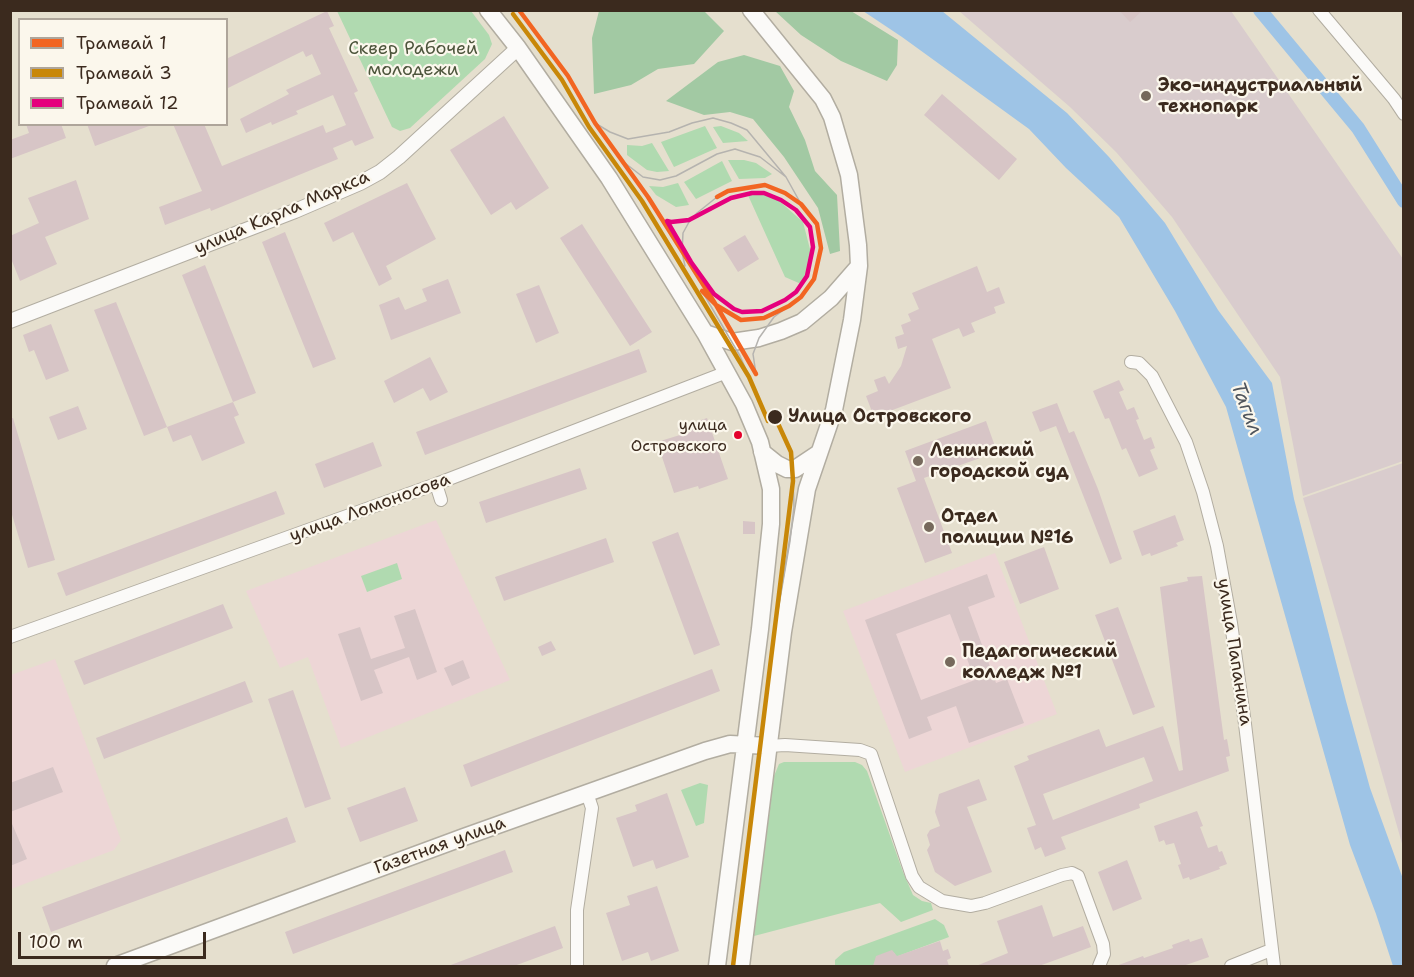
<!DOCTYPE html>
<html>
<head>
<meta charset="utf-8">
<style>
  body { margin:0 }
  #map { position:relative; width:1414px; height:977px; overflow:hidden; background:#e5dfce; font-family:"Shantell Sans",sans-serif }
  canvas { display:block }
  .frame { position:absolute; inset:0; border:12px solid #3b2a1e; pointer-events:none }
  .legend { position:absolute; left:18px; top:18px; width:210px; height:108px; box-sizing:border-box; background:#fbf7ec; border:2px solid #aea59a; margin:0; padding:8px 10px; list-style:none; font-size:18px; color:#3b2a1e }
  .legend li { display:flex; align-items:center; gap:12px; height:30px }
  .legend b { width:30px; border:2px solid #aea59a }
  .scale { position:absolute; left:18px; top:932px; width:188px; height:27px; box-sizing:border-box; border:3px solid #3b2a1e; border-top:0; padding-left:8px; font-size:18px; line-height:21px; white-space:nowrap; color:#3b2a1e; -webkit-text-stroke:4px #fbf7ec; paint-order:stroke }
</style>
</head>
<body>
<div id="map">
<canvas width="1414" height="977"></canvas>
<div class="frame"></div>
<ul class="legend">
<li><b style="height:8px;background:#f26522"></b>Трамвай 1</li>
<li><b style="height:8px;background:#c88708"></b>Трамвай 3</li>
<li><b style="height:8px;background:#e5007d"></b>Трамвай 12</li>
</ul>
<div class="scale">100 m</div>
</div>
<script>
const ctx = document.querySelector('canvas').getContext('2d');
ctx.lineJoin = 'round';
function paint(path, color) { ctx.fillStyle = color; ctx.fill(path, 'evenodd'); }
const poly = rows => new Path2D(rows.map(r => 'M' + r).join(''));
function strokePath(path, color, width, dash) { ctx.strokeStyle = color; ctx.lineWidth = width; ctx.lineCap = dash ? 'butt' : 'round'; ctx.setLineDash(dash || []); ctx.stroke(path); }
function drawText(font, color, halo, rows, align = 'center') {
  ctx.font = font + ' "Shantell Sans",sans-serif'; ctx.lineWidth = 4.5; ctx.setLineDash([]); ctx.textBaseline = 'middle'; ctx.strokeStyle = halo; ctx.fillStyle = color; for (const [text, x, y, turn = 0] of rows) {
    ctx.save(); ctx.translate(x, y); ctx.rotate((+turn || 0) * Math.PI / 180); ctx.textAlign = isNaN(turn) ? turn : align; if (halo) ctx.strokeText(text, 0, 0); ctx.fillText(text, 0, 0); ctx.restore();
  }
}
paint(poly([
  [436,520,510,680,341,748,308,657,280,668,246,591],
  [995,553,1057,714,905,772,843,611],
  [55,659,121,840,114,850,11,889,11,675]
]), '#edd6d6');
paint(poly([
  [959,11,1231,11,1403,259,1403,461,1303,496,1280,377,1172,217,1116,152,1070,107],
  [1403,463,1404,463,1403,847,1303,498]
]), '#d9cccd');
paint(poly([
  [337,11,471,11,489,35,492,44,485,59,410,128,400,131,392,127],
  [705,126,717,148,674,167,661,142],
  [721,126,739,133,748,141,723,143,713,127],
  [652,143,669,171,657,172,647,170,627,155,627,145,642,146],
  [728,160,744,160,756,163,772,174,765,178,739,179],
  [722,161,732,181,696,199,684,182],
  [678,183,689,205,676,207,656,195,649,186,663,187],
  [747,193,767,193,777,199,803,222,812,257,808,276,801,284,785,277],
  [397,563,402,579,367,592,361,576],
  [784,762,855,762,862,765,867,771,903,872,913,895,922,901,931,903,933,910,901,922,880,903,754,936,774,776,779,764],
  [700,783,708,785,704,823,696,826,681,790],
  [935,919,944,925,949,937,893,958,895,954,892,951,881,963,870,966,835,966,835,960,844,952]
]), '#b0dab0');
paint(poly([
  [599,11,704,11,724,31,694,64,658,69,631,85,594,94,592,38],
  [775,11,851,11,898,40,897,65,887,81,841,61,801,35],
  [744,55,780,66,794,91,789,107,805,140,815,171,837,195,840,251,830,254,818,208,784,157,753,119,730,112,704,115,666,101,718,62]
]), '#a2c9a3');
paint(poly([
  [863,11,942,11,1067,113,1109,157,1165,223,1218,310,1272,383,1294,499,1346,701,1370,788,1403,879,1403,966,1393,966,1376,914,1350,845,1226,407,1175,311,1119,217,1066,168,1029,129,902,37]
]), '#9ec4e6');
strokePath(poly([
  [1260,10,1358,128,1404,201]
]), '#9ec4e6', 14);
paint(poly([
  [1119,10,1143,10,1130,22],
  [327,11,334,26,329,28,358,91,354,93,374,138,355,146,352,140,333,148,338,159,211,211,210,208,165,225,159,207,202,191,173,124,204,124,222,166,323,125,326,133,346,125,333,95,296,111,298,114,272,125,271,122,246,133,240,119,289,94,286,90,321,74,312,54,306,57,303,51,226,89,226,59],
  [942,94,1017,159,999,180,924,115],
  [504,116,549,188,516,210,511,202,491,215,450,150],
  [26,124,61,124,66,138,10,159,10,140,29,133],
  [87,124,148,124,149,126,95,146],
  [76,180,89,219,45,237,57,264,20,281,10,256,10,236,39,223,28,198],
  [407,183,436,239,386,266,392,279,379,286,353,232,333,242,324,223],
  [582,224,652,332,630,346,560,238],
  [285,232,336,359,313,368,262,242],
  [745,235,759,259,738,272,723,248],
  [205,265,256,393,233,402,182,275],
  [977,266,987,292,999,287,1005,303,994,307,996,313,971,323,975,332,963,337,959,328,932,339,951,388,874,417,866,396,878,391,874,380,885,376,889,384,901,366,907,346,898,349,895,337,904,334,901,325,911,321,908,314,919,309,912,293],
  [448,279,461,313,391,340,379,305,399,297,405,310,427,301,422,289],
  [539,285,559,333,536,343,516,294],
  [116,302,167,427,144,436,94,310],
  [51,324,69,371,46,380,34,350,29,352,23,335],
  [639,349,647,372,425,455,416,432],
  [430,357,448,392,430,401,423,388,394,403,384,381],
  [1119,380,1124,390,1119,392,1127,410,1134,407,1139,419,1136,420,1144,440,1151,437,1155,448,1150,450,1158,469,1139,477,1126,448,1122,450,1109,418,1105,419,1093,391],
  [233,402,239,415,234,417,245,443,202,461,191,435,173,442,167,427],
  [1057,403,1069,433,1074,431,1098,489,1122,559,1110,564,1056,426,1040,432,1032,412],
  [78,406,87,429,58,440,49,417],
  [13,418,55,560,28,568,10,508,10,419],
  [707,418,728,479,699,489,698,486,674,493,657,442,680,435,678,428],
  [986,421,997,452,924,478,952,553,925,563,897,488,916,481,905,451],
  [373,442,382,466,324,488,315,464],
  [580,468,587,489,486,523,479,502],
  [276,491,285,514,66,596,57,573],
  [1175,515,1184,540,1176,543,1178,546,1151,556,1150,553,1142,556,1133,531],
  [743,521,755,522,755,534,743,534],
  [678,532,720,645,694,655,652,542],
  [606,538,614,562,504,601,495,577],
  [1044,547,1059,589,1020,604,1004,562],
  [987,574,995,597,968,607,996,683,1007,679,1024,723,969,743,956,706,927,717,932,730,909,739,865,620],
  [950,614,975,680,921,700,896,634],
  [1202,576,1224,740,1227,739,1230,756,1226,757,1229,771,1139,804,1140,808,1061,837,1066,849,1045,857,1041,847,1035,850,1027,828,1036,825,1014,766,1029,760,1027,756,1099,729,1106,747,1163,726,1179,771,1183,770,1160,587,1188,581,1187,577],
  [1144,757,1153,781,1053,820,1043,794],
  [223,604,233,628,84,685,74,661],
  [1118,607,1155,707,1133,715,1095,615],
  [415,609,437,672,417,680,409,657,374,670,383,693,361,701,338,634,360,627,371,659,405,648,394,616],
  [551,641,556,650,542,656,538,647],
  [463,660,470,678,452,686,444,668],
  [712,669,720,691,471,787,463,765],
  [245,681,253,702,104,759,96,738],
  [293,690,331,799,305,808,268,699],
  [53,767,63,792,10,812,10,783],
  [979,779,987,800,967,807,992,872,955,886,935,872,927,850,930,845,927,835,930,830,940,826,935,812,939,794],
  [405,787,418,821,360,842,347,808],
  [667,793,689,857,656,869,653,860,633,867,616,818,637,811,635,805],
  [1197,811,1203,826,1200,827,1208,848,1217,845,1219,852,1222,851,1227,864,1219,867,1220,869,1190,880,1189,877,1183,879,1178,865,1181,864,1174,843,1166,845,1164,840,1159,842,1154,826],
  [287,817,296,842,51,932,42,907],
  [10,819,27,859,10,866],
  [505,850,513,872,293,954,285,932],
  [1127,860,1142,899,1113,911,1098,872],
  [657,886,679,951,651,961,648,952,622,961,606,913,630,905,627,896],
  [1042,905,1053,937,1083,926,1091,947,1039,966,976,966,1008,953,997,921],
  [555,926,563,948,514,966,448,966],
  [1202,938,1209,957,1183,966,1116,966,1143,956,1144,958,1173,948,1172,945,1189,939,1190,942],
  [940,941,943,951,948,949,951,958,947,960,949,966,873,966,876,956,892,950,897,956]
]), '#d7c5c6');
const minor = poly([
  [1319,10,1394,99,1404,114],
  [1131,362,1139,363,1152,376,1186,442,1203,492,1217,546,1231,623,1245,724,1274,966],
  [436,484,441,500],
  [10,637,436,484,727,372],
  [769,746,785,745,860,750,871,754,912,876,919,887,942,901,971,906,985,903,1062,875,1072,873,1078,876,1103,944,1104,954,1099,966],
  [577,966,577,910,592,808,587,793],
  [1231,966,1271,950]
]);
const tertiary = poly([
  [10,321,295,211,360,183,380,172,399,157,518,48]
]);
const secondary = poly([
  [488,10,518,48,609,178,705,333,744,404,760,442,771,489,771,524,760,629,717,966],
  [705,333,732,342,759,338,781,331,802,322,831,298,859,266],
  [762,452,777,464,787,469,795,469,819,453],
  [115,966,464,837,705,751,730,744,769,746],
  [741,966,783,632,807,489,834,410,852,320,859,266,858,245,849,175,832,117,823,99,751,10]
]);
strokePath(minor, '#b2ada1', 14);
strokePath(tertiary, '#b2ada1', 16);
strokePath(secondary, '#b2ada1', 19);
strokePath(minor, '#fbfaf8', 12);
strokePath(tertiary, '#fbfaf8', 14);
strokePath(secondary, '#fbfaf8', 16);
strokePath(poly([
  [595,123,610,132,628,139,669,132,692,123,713,118,731,123,747,130,786,177],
  [621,160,643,177,660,180,676,176,717,154,735,149,760,157,786,177,801,204],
  [685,266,682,252,683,233,689,222,697,213,717,197],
  [702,291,740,356,768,420],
  [756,374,753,354,759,338,774,317,789,306],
  [732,966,775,628,790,541,794,507,792,453,775,418]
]), '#b5b3af', 1.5);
strokePath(poly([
  [519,10,568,76,595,123,648,197,716,305,756,374],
  [702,291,716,305,741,320,764,318,789,306,801,297,814,279,821,248,817,224,801,204,785,193,765,185,728,191,717,197]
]), '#f26522', 4.5);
strokePath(poly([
  [513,14,562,80,589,127,642,201,749,377,768,421],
  [733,966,793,481,791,452,775,417]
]), '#c88708', 4.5);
strokePath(poly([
  [752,193,764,193,781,200,796,210,810,227,813,247,807,276,796,292,785,300,762,311,742,312,734,309,714,294,691,262,667,221,671,222,689,220,731,198,752,193]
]), '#e5007d', 4.5);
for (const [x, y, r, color] of [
  [1146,96,6,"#76695c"],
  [775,417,8,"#3b2a1e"],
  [738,435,5,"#e4002b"],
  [918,461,6,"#76695c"],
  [929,527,6,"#76695c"],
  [950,662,6,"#76695c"]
]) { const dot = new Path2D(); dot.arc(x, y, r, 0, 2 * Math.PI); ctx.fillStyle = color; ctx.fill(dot); strokePath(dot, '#fbf7ec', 2); }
drawText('16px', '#3b2a1e', '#fbf7ec', [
  ["улица",727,426],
  ["Островского",727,447]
], 'right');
drawText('18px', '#4d553c', '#fbf7ec', [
  ["Сквер Рабочей",413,49],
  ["молодежи",413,70]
]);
drawText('bold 18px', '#3b2a1e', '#fbf7ec', [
  ["Эко-индустриальный",1158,86],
  ["технопарк",1158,107],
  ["Ленинский",930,451],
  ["городской суд",930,472],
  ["Отдел",941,517],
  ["полиции №16",941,538],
  ["Педагогический",962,652],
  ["колледж №1",962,673]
], 'left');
drawText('18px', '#3b2a1e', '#fbf7ec', [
  ["улица Карла Маркса",282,213,-23],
  ["улица Ломоносова",370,508,-20],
  ["улица Папанина",1234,652,81],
  ["Газетная улица",440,846,-20]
]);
drawText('bold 18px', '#3b2a1e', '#fbf7ec', [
  ["Улица Островского",788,417]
], 'left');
drawText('italic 20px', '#4f555d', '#fbf7ec', [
  ["Тагил",1246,409,69]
]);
</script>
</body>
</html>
